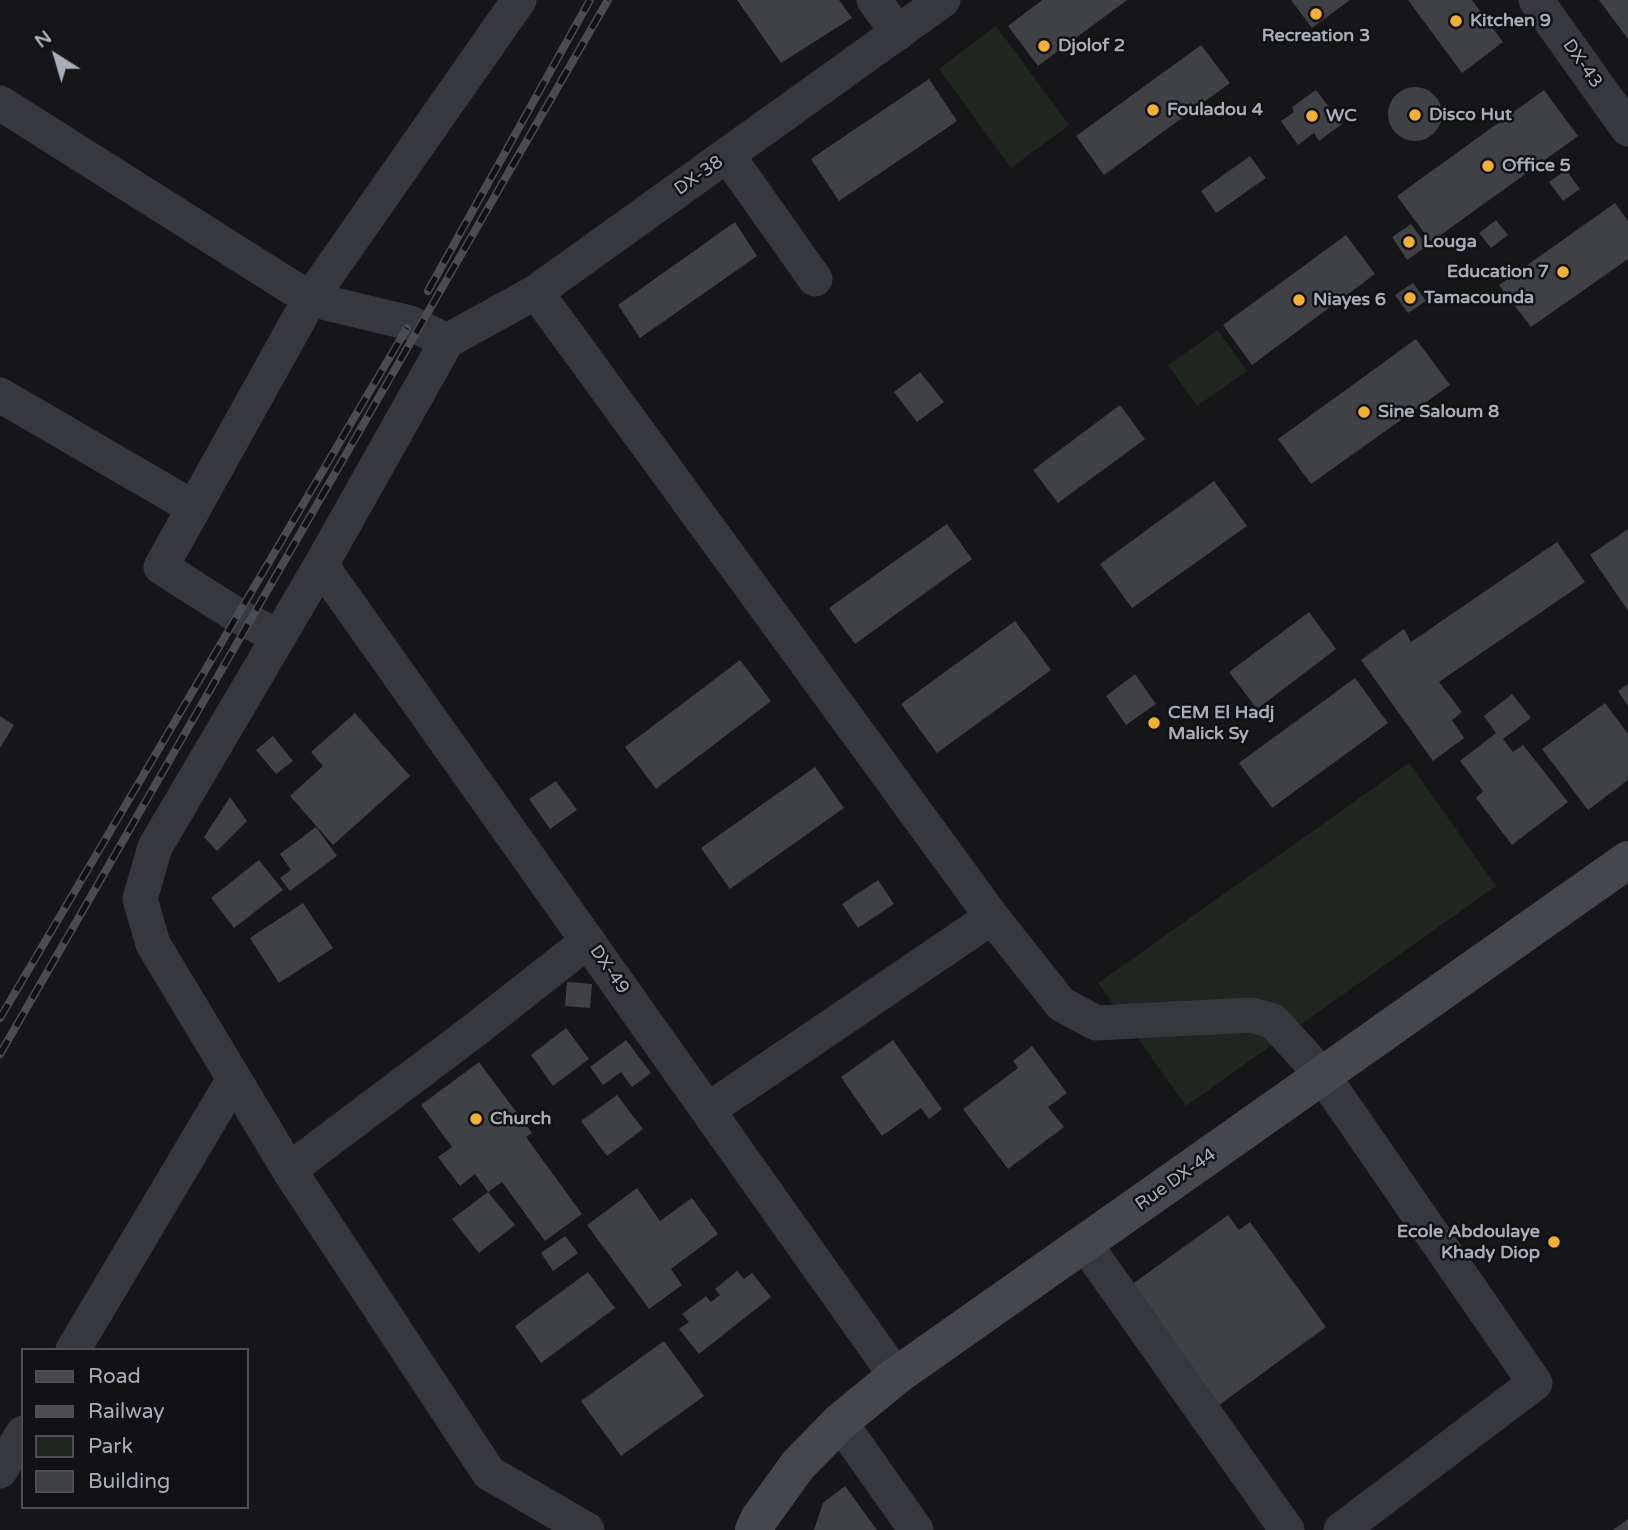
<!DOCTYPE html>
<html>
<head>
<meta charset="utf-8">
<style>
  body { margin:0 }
  #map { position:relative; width:1628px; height:1530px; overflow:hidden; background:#161618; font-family:"Varela Round",sans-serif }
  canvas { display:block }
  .legend { position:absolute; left:21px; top:1348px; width:228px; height:161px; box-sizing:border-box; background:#111113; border:2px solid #4d4f55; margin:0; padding:9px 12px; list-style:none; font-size:21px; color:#a8adb8 }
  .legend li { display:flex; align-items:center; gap:14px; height:35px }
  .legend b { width:35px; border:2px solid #4d4f55 }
  .north { position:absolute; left:21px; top:21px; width:70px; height:70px; -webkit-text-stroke:5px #111113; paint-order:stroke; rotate:323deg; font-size:19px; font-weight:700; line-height:28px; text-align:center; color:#a8adb8 }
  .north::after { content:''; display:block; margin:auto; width:24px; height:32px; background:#a8adb8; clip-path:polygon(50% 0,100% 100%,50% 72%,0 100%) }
</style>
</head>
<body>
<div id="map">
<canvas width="1628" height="1530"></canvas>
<ul class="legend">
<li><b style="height:9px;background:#45474d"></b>Road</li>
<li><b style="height:9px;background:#4a4c52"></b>Railway</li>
<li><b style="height:19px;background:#1e261f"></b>Park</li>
<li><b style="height:19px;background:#404145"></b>Building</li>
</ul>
<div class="north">N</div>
</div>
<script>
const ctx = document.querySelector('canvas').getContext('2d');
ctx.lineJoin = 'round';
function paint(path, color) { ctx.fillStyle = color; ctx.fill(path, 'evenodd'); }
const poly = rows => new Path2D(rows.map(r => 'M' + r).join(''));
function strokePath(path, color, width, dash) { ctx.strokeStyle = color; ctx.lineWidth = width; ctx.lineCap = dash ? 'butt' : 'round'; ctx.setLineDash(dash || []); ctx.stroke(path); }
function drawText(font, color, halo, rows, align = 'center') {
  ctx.font = font + ' "Varela Round",sans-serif'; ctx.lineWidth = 5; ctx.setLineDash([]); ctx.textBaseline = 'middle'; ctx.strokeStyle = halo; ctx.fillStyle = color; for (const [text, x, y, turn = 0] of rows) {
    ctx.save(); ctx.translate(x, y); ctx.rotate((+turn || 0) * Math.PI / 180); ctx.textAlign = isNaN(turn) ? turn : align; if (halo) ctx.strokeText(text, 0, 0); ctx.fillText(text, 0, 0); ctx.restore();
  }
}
paint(poly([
  [996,26,1069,125,1011,168,939,69],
  [1218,330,1247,371,1197,406,1168,365],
  [1409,763,1496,886,1186,1106,1098,983]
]), '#1e261f');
paint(poly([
  [737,0,839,0,852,18,781,63],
  [1042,0,1127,0,1038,66,1008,26],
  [1291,0,1350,0,1312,28],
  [1408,0,1472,0,1503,42,1462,73],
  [1599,0,1628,0,1628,39],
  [1201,45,1230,83,1104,175,1076,136],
  [929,79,957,121,839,201,811,159],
  '1388 114a27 27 0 1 1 54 0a27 27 0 1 1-54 0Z',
  [1316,90,1342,124,1319,141,1314,133,1298,145,1281,121,1294,112,1292,107],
  [1544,90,1578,136,1431,242,1397,196],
  [1250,156,1266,178,1216,213,1201,191],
  [1566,170,1580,189,1563,201,1549,182],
  [1615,203,1628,221,1628,259,1531,327,1499,285],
  [1496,220,1508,235,1491,248,1479,233],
  [735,222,757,256,640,338,618,305],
  [1411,224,1427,246,1407,260,1392,237],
  [1346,235,1375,274,1252,365,1223,325],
  [1413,283,1426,301,1408,313,1395,295],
  [1416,339,1450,385,1311,484,1278,439],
  [920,372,944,402,917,422,894,392],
  [1120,405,1145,439,1058,503,1033,470],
  [1214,481,1247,526,1132,608,1100,564],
  [947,524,972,559,855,644,829,608],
  [1628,529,1628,611,1590,555],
  [1557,542,1585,582,1439,682,1462,712,1452,720,1464,738,1433,761,1361,660,1404,629,1411,642],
  [1309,612,1336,649,1257,709,1229,672],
  [1015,621,1051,670,937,753,901,704],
  [740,660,771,701,656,789,625,747],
  [1135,674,1156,704,1126,725,1106,696],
  [1355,678,1388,723,1272,808,1239,763],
  [1628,684,1628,706,1618,691],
  [1512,694,1531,718,1503,739,1513,752,1523,745,1568,802,1512,845,1476,798,1483,791,1460,761,1496,733,1484,716],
  [1605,703,1628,734,1628,780,1588,810,1542,749],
  [355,713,410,776,333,845,290,796,323,766,311,752],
  [0,716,14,725,0,748],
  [273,736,293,761,276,774,256,750],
  [815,767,844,808,730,889,701,848],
  [556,781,577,810,550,829,529,799],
  [230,797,247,821,217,851,204,837],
  [316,827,337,856,290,891,280,878,291,870,280,854],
  [259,860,283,890,234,928,211,898],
  [878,880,894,904,858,928,842,904],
  [303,903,333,948,279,983,250,938],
  [567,982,592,984,590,1008,565,1006],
  [566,1028,589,1059,553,1086,531,1055],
  [626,1040,651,1073,632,1087,621,1072,603,1085,590,1067],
  [893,1040,942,1109,929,1119,921,1108,882,1136,841,1077],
  [1032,1046,1067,1093,1048,1107,1064,1127,1008,1169,963,1109,1018,1068,1013,1061],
  [479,1062,532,1133,526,1137,582,1214,545,1241,502,1182,488,1192,475,1174,460,1186,438,1157,452,1147,421,1105],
  [617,1095,643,1129,607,1156,581,1121],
  [637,1188,660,1221,692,1198,718,1234,671,1269,682,1285,649,1309,587,1225],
  [488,1192,515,1225,479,1253,452,1219],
  [1228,1215,1239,1230,1250,1222,1326,1327,1219,1405,1131,1285],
  [565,1236,578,1253,553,1271,541,1253],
  [737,1271,744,1279,752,1273,771,1297,699,1354,679,1329,689,1322,682,1314,706,1296,711,1302,720,1295,715,1289],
  [588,1272,615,1308,541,1363,515,1326],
  [664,1341,704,1396,621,1456,581,1401],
  [845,1486,877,1530,814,1530,823,1503],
  [1628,1519,1628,1530,1613,1530]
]), '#404145');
strokePath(poly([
  [874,0,898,33],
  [1536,0,1628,129],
  [0,103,310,299,410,323,447,341],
  [728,156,815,279],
  [536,292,992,917,1061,1004,1096,1023,1251,1015,1273,1021,1323,1076,1535,1383,1341,1530],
  [447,341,321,565,155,847,140,899,153,944,289,1170,489,1473,587,1530],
  [447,341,536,292,943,0],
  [0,395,194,508],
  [321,565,896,1376],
  [279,637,238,616,161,567,310,299,519,0],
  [708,1110,992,917],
  [289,1170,471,1033,588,941],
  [1085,1244,1287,1530],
  [73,1350,234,1079],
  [840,1422,916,1530],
  [0,1471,23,1433]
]), '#37383d', 35);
strokePath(poly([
  [754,1530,759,1519,798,1465,840,1422,896,1376,1628,860]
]), '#45474d', 38);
const rail = poly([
  [428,291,590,0],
  [0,1018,407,328],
  [0,1054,608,0]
]);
strokePath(rail, '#4a4c52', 8);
strokePath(rail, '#111113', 5, [16]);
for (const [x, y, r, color] of [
  [1316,14,7,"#f2b134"],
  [1456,21,7,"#f2b134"],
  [1044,46,7,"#f2b134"],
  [1153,110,7,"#f2b134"],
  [1415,115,7,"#f2b134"],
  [1312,116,7,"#f2b134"],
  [1488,166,7,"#f2b134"],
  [1409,242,7,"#f2b134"],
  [1563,272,7,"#f2b134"],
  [1410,298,7,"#f2b134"],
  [1299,300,7,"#f2b134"],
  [1364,412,7,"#f2b134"],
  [1154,723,7,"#f2b134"],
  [476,1119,7,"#f2b134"],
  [1554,1242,7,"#f2b134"]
]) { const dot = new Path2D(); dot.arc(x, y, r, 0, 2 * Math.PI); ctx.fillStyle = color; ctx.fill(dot); strokePath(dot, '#111113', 2.5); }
drawText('bold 18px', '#a8adb8', '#111113', [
  ["Kitchen 9",1470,21],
  ["Recreation 3",1316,36,"center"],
  ["Djolof 2",1058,46],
  ["Fouladou 4",1167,110],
  ["Disco Hut",1429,115],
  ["WC",1326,116],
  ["Office 5",1502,166],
  ["Louga",1423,242],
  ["Education 7",1549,272,"right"],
  ["Tamacounda",1424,298],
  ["Niayes 6",1313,300],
  ["Sine Saloum 8",1378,412],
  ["CEM El Hadj",1168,713],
  ["Malick Sy",1168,734],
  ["Church",490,1119],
  ["Ecole Abdoulaye",1540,1232,"right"],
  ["Khady Diop",1540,1253,"right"]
], 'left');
drawText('18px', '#a8adb8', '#111113', [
  ["DX-43",1582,64,55],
  ["DX-38",699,176,-35],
  ["DX-49",609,970,55],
  ["Rue DX-44",1176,1180,-35]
]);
</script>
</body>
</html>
